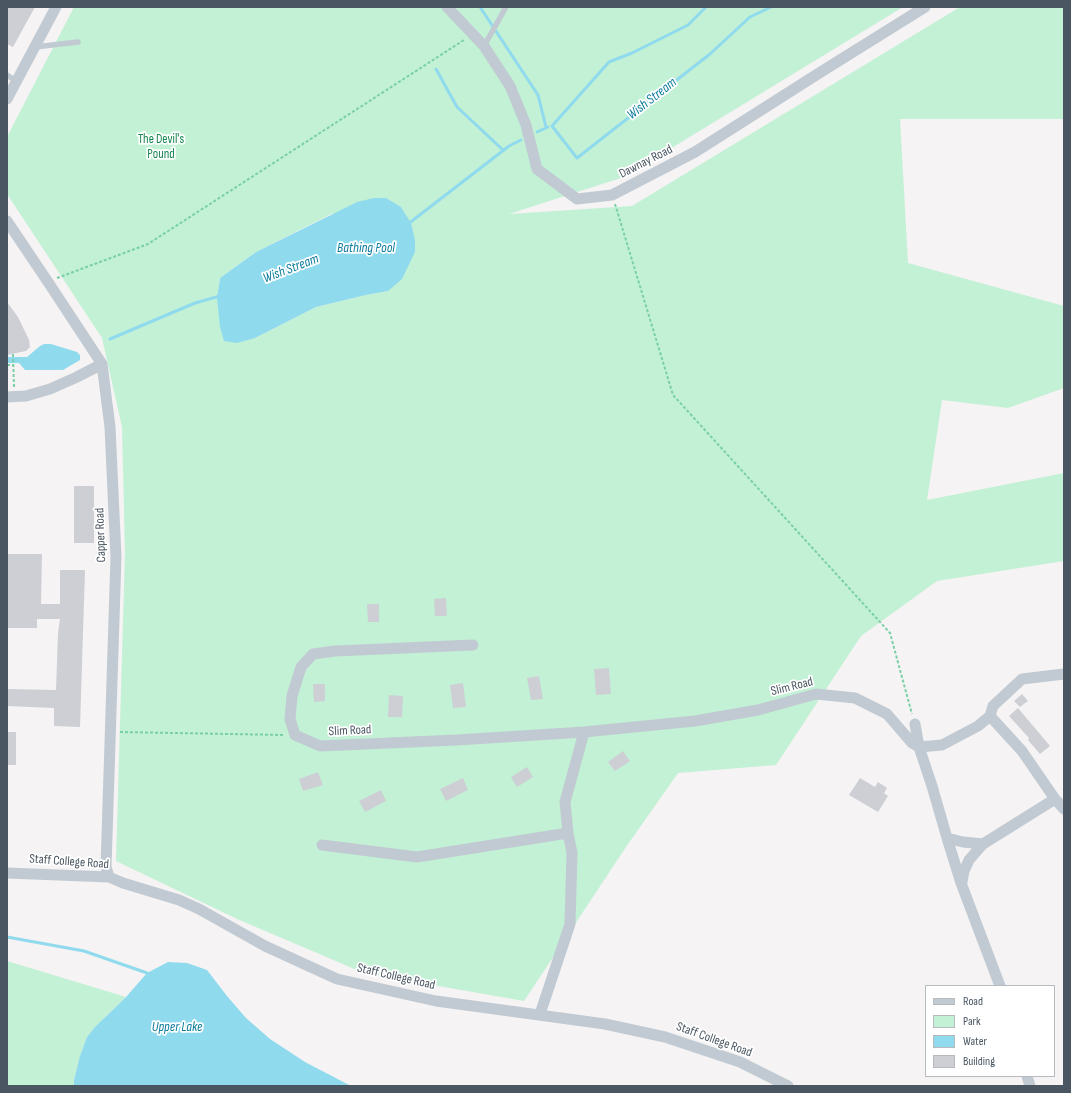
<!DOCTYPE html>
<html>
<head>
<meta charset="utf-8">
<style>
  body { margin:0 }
  #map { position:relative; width:1071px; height:1093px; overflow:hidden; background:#f5f3f3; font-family:"Sofia Sans Condensed",sans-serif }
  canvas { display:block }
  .frame { position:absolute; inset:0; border:8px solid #4a5661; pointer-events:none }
  .legend { position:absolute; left:925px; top:985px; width:130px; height:92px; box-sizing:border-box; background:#fff; border:1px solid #b7bbc0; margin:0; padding:5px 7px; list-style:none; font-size:12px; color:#4a5661 }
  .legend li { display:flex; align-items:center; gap:8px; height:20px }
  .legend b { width:20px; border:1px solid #b7bbc0 }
</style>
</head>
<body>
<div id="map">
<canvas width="1071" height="1093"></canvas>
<div class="frame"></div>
<ul class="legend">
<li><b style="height:5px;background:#c1cad2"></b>Road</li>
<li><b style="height:11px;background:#c3f1d5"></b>Park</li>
<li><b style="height:11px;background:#90daee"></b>Water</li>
<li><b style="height:11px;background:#cdcfd5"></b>Building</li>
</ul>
</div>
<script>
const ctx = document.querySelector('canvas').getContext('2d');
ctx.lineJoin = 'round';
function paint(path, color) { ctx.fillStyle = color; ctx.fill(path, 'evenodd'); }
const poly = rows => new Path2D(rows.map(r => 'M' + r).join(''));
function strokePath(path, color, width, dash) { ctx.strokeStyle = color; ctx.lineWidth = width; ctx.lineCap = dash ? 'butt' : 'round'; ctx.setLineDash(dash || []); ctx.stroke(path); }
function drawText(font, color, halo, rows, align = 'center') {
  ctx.font = font + ' "Sofia Sans Condensed",sans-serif'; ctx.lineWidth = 3.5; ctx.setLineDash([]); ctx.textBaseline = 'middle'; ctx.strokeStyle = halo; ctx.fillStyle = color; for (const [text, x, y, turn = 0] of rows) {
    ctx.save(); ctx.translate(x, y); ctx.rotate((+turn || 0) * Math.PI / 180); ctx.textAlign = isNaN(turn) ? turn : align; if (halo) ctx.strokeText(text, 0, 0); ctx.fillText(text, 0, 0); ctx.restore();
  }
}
paint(poly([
  [74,7,903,7,624,177,509,214,632,206,960,7,1064,7,1064,119,900,119,908,263,1064,306,1064,388,1008,408,942,400,927,500,1064,473,1064,561,937,581,861,636,776,765,678,773,626,847,524,1001,364,973,237,919,116,861,125,553,122,427,102,338,7,194,7,137],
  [333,213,388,291,366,295,316,307,255,338,217,298,220,278,256,252],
  [7,961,126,997,108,1014,87,1037,80,1057,74,1080,74,1086,7,1086]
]), '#c3f1d5');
paint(poly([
  [374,198,386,198,401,207,411,223,415,240,415,252,402,279,388,291,366,295,316,307,255,338,237,343,224,341,220,327,217,298,220,278,256,252,357,202],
  [44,344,51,344,77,352,80,355,80,360,63,370,25,370,19,363,7,363,7,357,27,357,40,346],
  [168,962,187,963,207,970,227,996,246,1018,270,1039,305,1062,351,1086,74,1086,74,1080,80,1056,87,1037,95,1027,126,997,147,973]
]), '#90daee');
strokePath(poly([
  [480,7,538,95,546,127],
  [436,69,457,107,503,150],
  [552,126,577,158,710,54,750,17,771,7],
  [552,126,609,62,632,53,688,25,706,7],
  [537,132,548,127],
  [408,224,509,146,521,140],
  [110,339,195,303,220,296],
  [7,937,84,951,147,973]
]), '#90daee', 3);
paint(poly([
  [7,7,35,7,13,47,7,44],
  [7,302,18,317,29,340,30,347,26,351,7,355],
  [74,486,94,486,94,543,74,543],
  [7,554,42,554,41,604,60,604,60,570,85,570,80,727,54,726,54,708,7,706,7,689,56,690,58,633,60,619,37,619,37,628,7,628],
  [446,598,447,616,435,616,434,599],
  [367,604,379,604,379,622,368,622],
  [609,668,611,694,596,695,594,669],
  [539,676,543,699,531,700,527,678],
  [463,683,466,707,453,708,450,685],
  [313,684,325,684,325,701,314,702],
  [1022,694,1028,701,1020,707,1014,701],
  [389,695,403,696,402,717,388,717],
  [1018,708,1050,746,1040,754,1028,740,1029,738,1009,716],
  [7,732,16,732,16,765,7,765],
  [623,751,630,761,615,771,608,762],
  [527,767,533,777,517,787,511,777],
  [318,772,323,785,303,791,299,779],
  [463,778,468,790,446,801,440,789],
  [860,778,875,787,878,782,887,788,884,793,888,796,878,812,849,795],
  [381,790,386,801,365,812,359,801]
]), '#cdcfd5');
strokePath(poly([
  [615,204,673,395,890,633,912,714],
  [57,278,148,244,464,40],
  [13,354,14,387],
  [7,365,13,365],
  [120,732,284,735]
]), '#7ad0a6', 2, [3, 2]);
strokePath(poly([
  [484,46,506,7],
  [35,47,78,42],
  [7,75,16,81]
]), '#c1cad2', 5.5);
strokePath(poly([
  [447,7,484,46,510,86,526,125,537,169,577,199,612,195,695,152,824,70,925,7],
  [7,99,56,7],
  [7,221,48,282,102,364,110,427,116,557,106,867,109,877],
  [7,397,26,396,50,389,77,377,102,364],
  [473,645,335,651,313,654,301,667,292,696,290,719,295,735,320,746,457,740,584,732,695,721,758,710,816,694,855,698,887,714,912,743,919,747],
  [915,724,919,747,932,786,947,838,961,883,1000,986],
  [919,747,942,745,978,726,990,716,993,706,1022,679,1064,674],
  [1055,799,1064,809],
  [947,838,963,842,983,844,1055,799,1022,751,990,716],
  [322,845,417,857,568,833],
  [7,873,109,877,123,883,179,900,199,909,265,946,337,979,436,1001,605,1024,665,1037,740,1062,788,1086],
  [962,882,964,871,969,860,983,844],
  [540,1014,570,924,572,853,568,833,565,802,584,732],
  [1027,1076,1030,1086]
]), '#c1cad2', 11);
drawText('13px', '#17864f', '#fff', [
  ["The Devil's",161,140],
  ["Pound",161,155]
]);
drawText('13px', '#4a5661', '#fff', [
  ["Dawnay Road",646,162,-27],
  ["Capper Road",101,535,-92],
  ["Slim Road",792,687,-14],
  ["Slim Road",350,731,-3],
  ["Staff College Road",69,862,4],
  ["Staff College Road",396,977,13],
  ["Staff College Road",714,1040,20]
]);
drawText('italic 14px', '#0c7c9b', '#fff', [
  ["Wish Stream",652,99,-38],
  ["Bathing Pool",366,248],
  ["Wish Stream",291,269,-21],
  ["Upper Lake",177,1027]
]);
</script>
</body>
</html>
